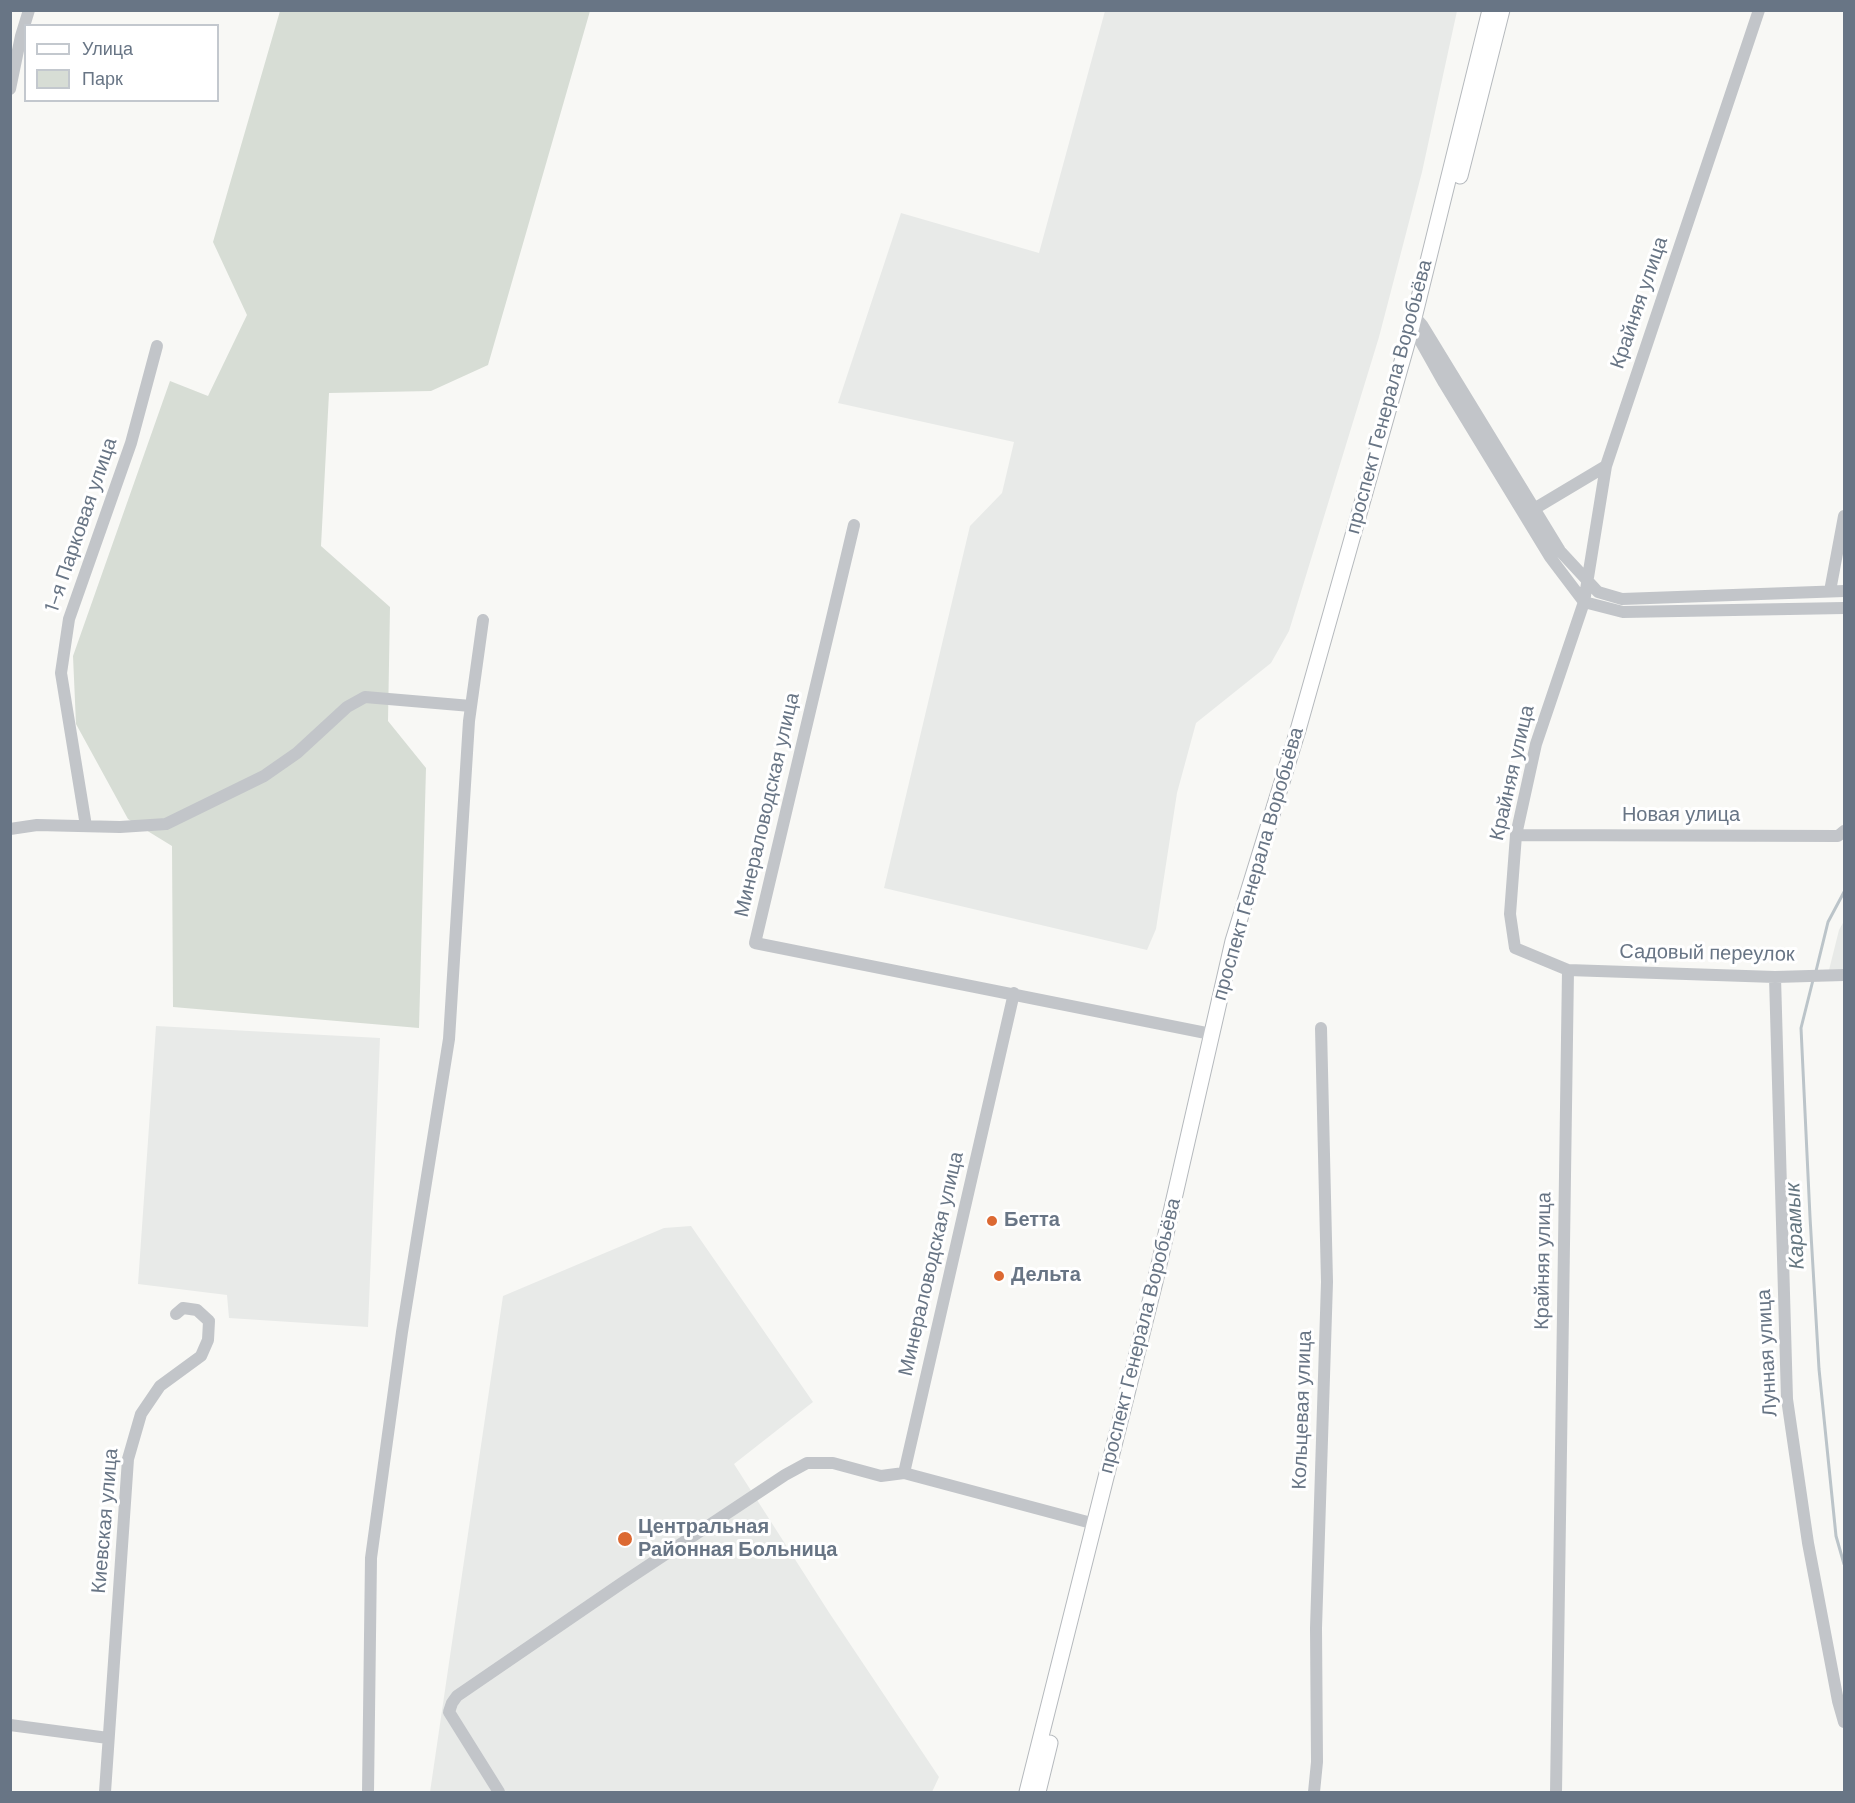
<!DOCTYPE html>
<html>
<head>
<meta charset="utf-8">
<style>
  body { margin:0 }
  #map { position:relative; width:1855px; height:1803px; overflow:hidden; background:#f8f8f5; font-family:"DM Sans",sans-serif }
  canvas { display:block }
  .frame { position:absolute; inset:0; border:12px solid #687585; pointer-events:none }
  .legend { position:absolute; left:24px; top:24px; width:195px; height:78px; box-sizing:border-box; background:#fff; border:2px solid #c3c8ce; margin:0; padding:8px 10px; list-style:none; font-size:18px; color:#687585 }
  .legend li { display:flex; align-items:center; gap:12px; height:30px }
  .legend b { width:30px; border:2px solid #c3c8ce }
</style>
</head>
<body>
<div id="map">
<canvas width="1855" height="1803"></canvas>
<div class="frame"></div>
<ul class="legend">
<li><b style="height:8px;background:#fff"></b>Улица</li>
<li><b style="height:16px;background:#d7ddd5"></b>Парк</li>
</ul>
</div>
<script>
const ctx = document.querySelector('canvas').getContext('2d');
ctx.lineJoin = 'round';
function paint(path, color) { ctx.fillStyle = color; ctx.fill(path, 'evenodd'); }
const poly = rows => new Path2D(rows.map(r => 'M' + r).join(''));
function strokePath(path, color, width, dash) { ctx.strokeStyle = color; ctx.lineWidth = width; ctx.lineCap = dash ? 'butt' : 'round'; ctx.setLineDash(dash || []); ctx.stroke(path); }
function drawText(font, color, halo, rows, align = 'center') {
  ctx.font = font + ' "DM Sans",sans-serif'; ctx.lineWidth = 6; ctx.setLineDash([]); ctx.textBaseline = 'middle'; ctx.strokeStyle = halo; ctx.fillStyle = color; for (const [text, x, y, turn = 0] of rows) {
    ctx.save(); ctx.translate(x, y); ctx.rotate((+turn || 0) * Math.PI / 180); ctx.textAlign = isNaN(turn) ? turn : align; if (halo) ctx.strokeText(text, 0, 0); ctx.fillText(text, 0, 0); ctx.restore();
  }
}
paint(poly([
  [1105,11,1457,11,1422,172,1379,337,1289,631,1271,663,1196,723,1177,793,1156,929,1147,950,884,888,970,526,1002,493,1014,442,838,403,901,213,1039,253],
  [1844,921,1844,969,1829,970,1839,930],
  [156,1026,380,1038,368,1327,229,1318,227,1295,138,1284],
  [691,1226,813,1402,734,1464,830,1614,939,1777,932,1792,430,1792,503,1296,664,1228]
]), '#e8eae8');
paint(poly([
  [280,11,590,11,488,365,431,391,329,393,321,546,390,607,388,721,426,768,419,1028,173,1007,172,846,128,819,76,724,73,656,170,381,208,396,247,315,213,242]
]), '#d7ddd5');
strokePath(poly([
  [1816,971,1828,922,1844,892],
  [1813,980,1801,1028,1810,1217,1819,1369,1836,1536,1844,1564]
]), '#bbc4c9', 3);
const major = poly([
  [1460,176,1502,10],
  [1027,1792,1155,1282,1233,941,1298,730,1412,326,1490,10],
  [1038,1792,1050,1743]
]);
strokePath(major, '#b5b9bd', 17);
strokePath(poly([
  [10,89,21,36,29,10],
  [1414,316,1422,325,1560,551,1598,592,1622,599,1844,591],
  [1412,326,1444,383,1550,557,1584,602,1623,612,1844,608],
  [1534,509,1606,466],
  [854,525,755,943,1211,1034],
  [1830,591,1844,516],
  [86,826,61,673,69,619,131,443,157,346],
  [10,829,37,825,120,827,166,824,264,776,297,753,347,707,365,697,471,706],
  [1516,835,1838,836,1844,831],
  [1568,970,1775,977,1844,975],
  [1775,977,1787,1399,1808,1543,1838,1701,1844,1722],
  [904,1473,1014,993],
  [10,1725,108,1738],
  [105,1792,128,1459,141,1414,160,1386,201,1356,208,1340,209,1321,197,1310,183,1308,176,1314],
  [368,1792,371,1558,402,1332,449,1039,469,721,483,620],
  [499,1792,449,1712,452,1703,457,1696,622,1583,785,1475,807,1463,833,1463,881,1476,904,1473,1095,1524],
  [1314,1792,1317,1762,1316,1628,1327,1282,1321,1028],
  [1556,1792,1568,970,1515,948,1510,914,1516,835,1536,744,1584,602,1606,466,1759,10]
]), '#c2c5c9', 12);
strokePath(major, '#fff', 15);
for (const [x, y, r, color] of [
  [992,1221,6,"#dc6932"],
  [999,1276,6,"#dc6932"],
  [625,1539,8,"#dc6932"]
]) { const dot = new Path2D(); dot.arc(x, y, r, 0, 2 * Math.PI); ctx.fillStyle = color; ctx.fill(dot); strokePath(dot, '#fff', 2); }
drawText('20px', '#687585', '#fff', [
  ["Крайняя улица",1640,303,-71],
  ["проспект Генерала Воробьёва",1390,397,-75],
  ["1-я Парковая улица",82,525,-71],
  ["Крайняя улица",1513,773,-77],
  ["Минераловодская улица",768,805,-77],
  ["Новая улица",1681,816],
  ["проспект Генерала Воробьёва",1259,864,-74],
  ["Садовый переулок",1707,954,1],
  ["Крайняя улица",1544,1261,-89],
  ["Минераловодская улица",932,1264,-77],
  ["проспект Генерала Воробьёва",1141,1336,-76],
  ["Лунная улица",1768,1353,-93],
  ["Кольцевая улица",1303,1410,-88],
  ["Киевская улица",106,1521,-85]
]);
drawText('bold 20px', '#687585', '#fff', [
  ["Бетта",1004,1221],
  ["Дельта",1011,1276],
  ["Центральная",638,1528],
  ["Районная Больница",638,1551]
], 'left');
drawText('italic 21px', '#647680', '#fff', [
  ["Карамык",1796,1226,-93]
]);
</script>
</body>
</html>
